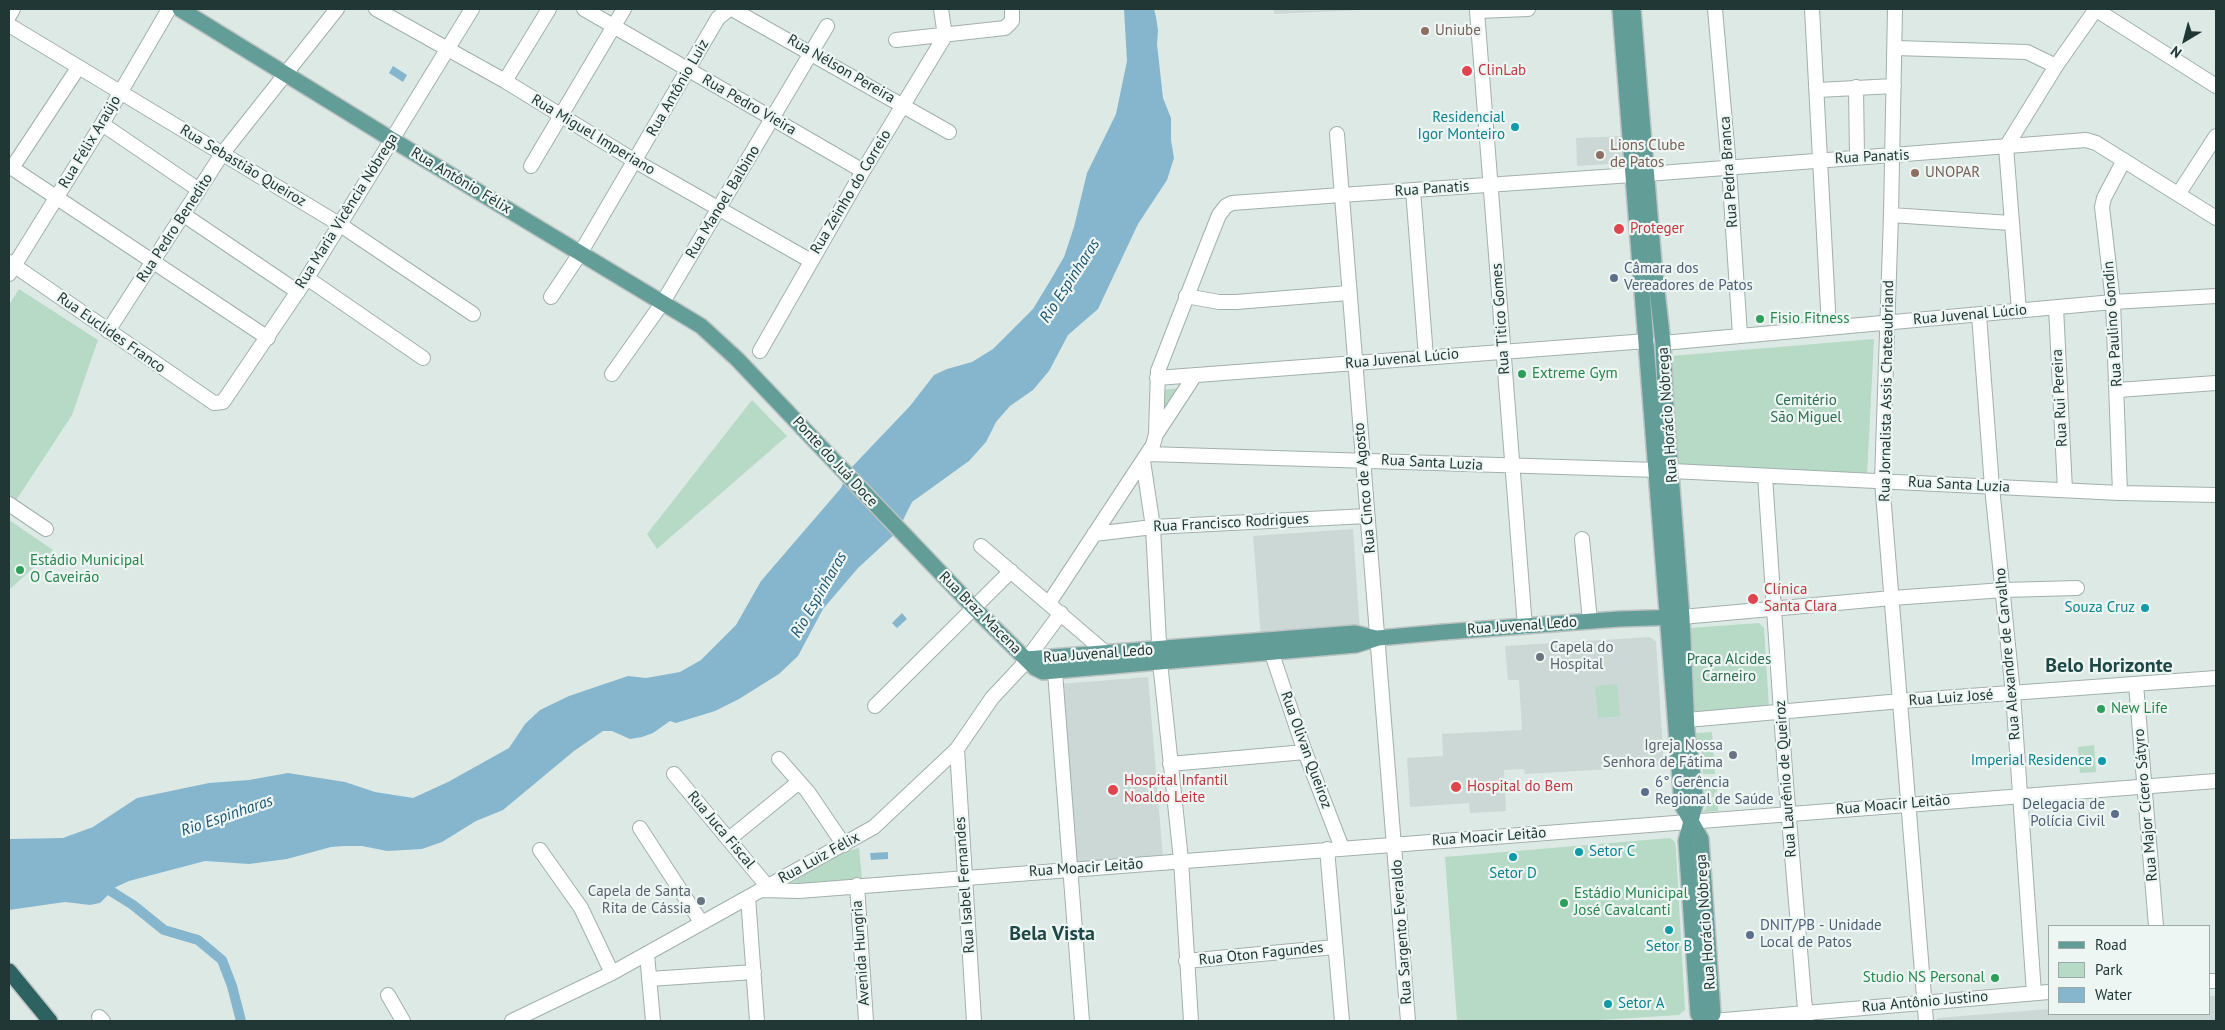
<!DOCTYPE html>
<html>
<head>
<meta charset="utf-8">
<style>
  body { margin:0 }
  #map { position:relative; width:2225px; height:1030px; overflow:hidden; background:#dde9e5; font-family:"PT Sans",sans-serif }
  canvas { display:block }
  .frame { position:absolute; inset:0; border:10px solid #203735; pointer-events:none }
  .legend { position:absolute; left:2048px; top:925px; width:162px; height:90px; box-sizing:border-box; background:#edf6f3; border:1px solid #9baaa7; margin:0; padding:6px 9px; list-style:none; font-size:15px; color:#203735 }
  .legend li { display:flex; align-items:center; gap:10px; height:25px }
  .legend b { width:25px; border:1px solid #9baaa7 }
  .north { position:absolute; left:2160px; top:15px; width:50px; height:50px; -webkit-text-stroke:4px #edf6f3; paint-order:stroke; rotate:217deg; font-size:14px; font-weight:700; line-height:20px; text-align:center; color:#203735 }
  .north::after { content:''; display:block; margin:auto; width:18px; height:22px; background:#203735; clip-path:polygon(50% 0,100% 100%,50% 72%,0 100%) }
</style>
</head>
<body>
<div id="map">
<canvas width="2225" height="1030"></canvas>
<div class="frame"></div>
<ul class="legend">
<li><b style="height:6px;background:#639d98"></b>Road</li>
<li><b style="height:14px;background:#b6dac6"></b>Park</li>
<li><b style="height:14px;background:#86b6cd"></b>Water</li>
</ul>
<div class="north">N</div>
</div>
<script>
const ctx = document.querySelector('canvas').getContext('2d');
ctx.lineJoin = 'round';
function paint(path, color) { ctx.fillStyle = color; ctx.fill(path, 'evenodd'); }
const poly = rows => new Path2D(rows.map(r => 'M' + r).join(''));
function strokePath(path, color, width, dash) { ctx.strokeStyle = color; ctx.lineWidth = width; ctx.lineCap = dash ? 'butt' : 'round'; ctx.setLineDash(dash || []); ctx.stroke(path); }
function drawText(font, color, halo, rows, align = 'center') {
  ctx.font = font + ' "PT Sans",sans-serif'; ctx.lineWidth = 4.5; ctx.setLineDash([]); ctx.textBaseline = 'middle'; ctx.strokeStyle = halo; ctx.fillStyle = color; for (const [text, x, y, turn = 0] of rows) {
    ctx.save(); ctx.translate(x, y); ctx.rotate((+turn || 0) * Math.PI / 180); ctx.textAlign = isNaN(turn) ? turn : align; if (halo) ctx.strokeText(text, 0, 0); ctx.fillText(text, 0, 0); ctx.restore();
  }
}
paint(poly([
  [1274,9,1384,9,1274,14],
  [1621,136,1623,163,1577,166,1576,138],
  [1353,529,1360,630,1261,637,1253,536],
  [1650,637,1656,642,1664,766,1525,774,1524,769,1504,770,1506,811,1470,813,1469,803,1410,807,1407,758,1443,756,1442,734,1522,730,1519,680,1508,680,1505,646],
  [1148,677,1163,858,1075,865,1059,684],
  [2209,996,2216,996,2216,1021,1935,1021,1938,1018,2049,1009,2049,1014,2209,1014]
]), '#ccd8d5');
paint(poly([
  [19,289,98,340,72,415,15,502,9,497,9,305],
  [1874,339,1867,476,1678,468,1671,356],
  [1181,388,1158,423,1161,390],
  [752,400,787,436,657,549,647,534],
  [9,520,53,550,9,590],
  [1759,623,1764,628,1769,708,1693,713,1690,628],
  [1617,684,1620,716,1598,718,1595,686],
  [1712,732,1715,774,1703,774,1701,743,1697,739,1696,733],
  [2094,745,2096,772,2080,773,2078,747],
  [1716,778,1717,792,1714,793,1714,797,1705,798,1704,779],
  [1706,801,1714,801,1715,805,1718,805,1718,811,1703,812,1706,808],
  [1670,838,1675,842,1676,850,1685,1010,1679,1015,1586,1021,1457,1021,1445,857],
  [859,848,862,879,791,886,789,884,843,852]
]), '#b6dac6');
paint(poly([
  [1124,9,1154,9,1156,17,1158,30,1157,44,1163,98,1171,118,1171,140,1174,158,1167,180,1138,224,1098,309,1068,335,1049,371,1033,390,1010,406,996,422,986,442,969,461,912,502,902,522,846,478,851,468,910,406,934,375,947,369,972,362,993,349,1033,309,1047,286,1064,257,1074,227,1087,173,1116,114,1127,61],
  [393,66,407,75,403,82,389,73],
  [845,479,896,533,858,568,823,609,798,656,779,674,739,699,715,711,676,723,670,721,653,733,642,737,630,739,612,731,603,731,574,751,503,810,476,821,442,842,422,849,387,851,362,846,344,846,331,847,287,859,249,864,205,861,129,881,116,887,100,903,90,905,65,902,9,910,9,839,63,838,93,827,137,798,209,783,249,780,288,773,345,782,375,792,413,798,448,782,509,748,525,724,540,710,569,696,628,676,646,678,680,672,701,660,736,625,761,581,841,488],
  [902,613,907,619,897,628,892,623],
  [888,852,888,859,871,860,870,853]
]), '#86b6cd');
strokePath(poly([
  [101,885,133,905,164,930,198,940,222,960,232,986,241,1021]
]), '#86b6cd', 10);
const minor = poly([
  [376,9,505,81,635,161,811,261],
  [584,9,863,171],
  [732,9,949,132],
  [1715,9,1729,168,1740,335],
  [1812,9,1829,328],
  [1895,9,1891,215,1882,481,1926,1021],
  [2095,9,2216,86],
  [9,16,13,9],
  [9,25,339,224,473,314],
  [896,40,1005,28,1012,21,1012,9],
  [1895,48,2027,52,2056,66],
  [505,81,549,9],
  [1856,87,1857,157],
  [1818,90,1894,86],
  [102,124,199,190],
  [1337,134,1408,1021],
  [9,166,268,338],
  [531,166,624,9],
  [12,168,78,68],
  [1647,174,2086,140,2096,143,2216,218],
  [1413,190,1426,357],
  [2179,193,2216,136],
  [184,215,298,292],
  [1891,215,2011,223],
  [9,262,214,403,223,402,307,278,472,9],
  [9,274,102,124,169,9],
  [307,278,423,358],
  [1186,296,1219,302,1236,302,1348,293],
  [551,297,581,252,718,18,729,9],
  [2056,307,2065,490],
  [2019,311,2006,147,2056,66,2096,9],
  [1979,315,1992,487,2013,694,2034,993],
  [108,331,222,154,337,9],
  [1663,343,2113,302,2216,296],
  [760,351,863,171,945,36,941,9],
  [612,374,663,302,827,26],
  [1157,378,1647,341],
  [2118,390,2216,383],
  [1157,433,1195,375],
  [1148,454,1657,470],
  [1143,461,1153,527,1160,662,1181,860,1191,1021],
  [1672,471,2120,493,2216,495],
  [1765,476,1785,771,1806,1021],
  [2120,493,2113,302,2102,207,2104,198,2124,160],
  [9,504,46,529],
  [1094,534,1153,527,1367,516],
  [1582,539,1590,621],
  [981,546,1105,652],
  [1049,603,1153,445,1156,434,1158,371,1207,245,1219,215,1226,206,1232,203,1341,195,1632,175],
  [1682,617,1892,598,2004,590,2077,588],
  [1525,627,1477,11,1528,9],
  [1271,651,1305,752,1342,848],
  [1055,672,1082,1021],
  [2136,684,2156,926],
  [875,706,1011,571],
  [1687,720,1901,701,2216,678],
  [957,749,974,1021],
  [779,759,808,792,844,845],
  [1170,764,1305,752],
  [674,774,768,887],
  [640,828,701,922],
  [729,839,799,782],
  [1327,849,1342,1021],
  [540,850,581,908,612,973],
  [857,885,866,1021],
  [762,890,799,891,2216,781],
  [748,897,757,1021],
  [647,954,653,1021],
  [1186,961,1335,947],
  [649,979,754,972],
  [2209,981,2216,981],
  [388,995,403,1021],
  [99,1017,103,1021],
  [512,1021,612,973,874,827,957,749,992,698,1021,667,1061,613],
  [1713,1021,2049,992]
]);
const major = poly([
  [180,9,391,139,701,326,737,359,975,609,1035,668,1043,672,1356,645,1378,638,1444,632,1619,619,1682,617],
  [1620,9,1682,805,1701,839,1713,1014,1707,1021],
  [1633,9,1654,264,1663,343,1666,409,1682,617,1687,731,1696,801,1686,841,1698,1014,1706,1021],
  [1026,659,1355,633,1376,638]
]);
const highway = poly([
  [9,971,50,1021]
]);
strokePath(minor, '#a1b0ad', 16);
strokePath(major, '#bcc3c2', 18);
strokePath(highway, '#bcc3c2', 18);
strokePath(minor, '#fff', 14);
strokePath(major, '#639d98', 15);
strokePath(highway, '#2d6260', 15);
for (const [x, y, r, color] of [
  [1425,31,5,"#8d6e63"],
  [1467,71,6,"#e0444e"],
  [1515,127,5,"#0f9aa8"],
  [1600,155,5,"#8d6e63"],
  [1915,173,5,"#8d6e63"],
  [1619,229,6,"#e0444e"],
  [1614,278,5,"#5c6f8a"],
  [1760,319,5,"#2e9e5b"],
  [1522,374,5,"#2e9e5b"],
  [20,570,5,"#2e9e5b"],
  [1753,599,6,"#e0444e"],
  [2145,608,5,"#0f9aa8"],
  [1540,657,5,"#6b7280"],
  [2101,709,5,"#2e9e5b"],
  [1733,755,5,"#6b7280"],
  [2102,761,5,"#0f9aa8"],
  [1456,787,6,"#e0444e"],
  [1113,790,6,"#e0444e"],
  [1645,792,5,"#5c6f8a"],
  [2115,814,5,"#5c6f8a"],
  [1579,852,5,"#0f9aa8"],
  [1513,857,5,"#0f9aa8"],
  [701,901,5,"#6b7280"],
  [1564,903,5,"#2e9e5b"],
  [1669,930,5,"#0f9aa8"],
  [1750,935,5,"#5c6f8a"],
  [1995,978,5,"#2e9e5b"],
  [1608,1004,5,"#0f9aa8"]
]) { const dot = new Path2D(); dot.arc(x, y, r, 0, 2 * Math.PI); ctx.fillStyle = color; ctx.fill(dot); strokePath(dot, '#edf6f3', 2); }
drawText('15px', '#785e54', '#edf6f3', [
  ["Uniube",1435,31],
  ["Lions Clube",1610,146],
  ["de Patos",1610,163],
  ["UNOPAR",1925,173]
], 'left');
drawText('15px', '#203735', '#edf6f3', [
  ["Rua Nélson Pereira",841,69,30],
  ["Rua Antônio Luiz",678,88,-60],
  ["Rua Pedro Vieira",749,105,30],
  ["Rua Miguel Imperiano",593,135,31],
  ["Rua Félix Araújo",90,142,-59],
  ["Rua Panatis",1872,157,-3],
  ["Rua Sebastião Queiroz",243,166,31],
  ["Rua Pedra Branca",1729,172,-94],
  ["Rua Antônio Félix",461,181,31],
  ["Rua Panatis",1432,189,-4],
  ["Rua Zeinho do Correio",851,192,-59],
  ["Rua Manoel Balbino",723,202,-59],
  ["Rua Maria Vicência Nóbrega",347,211,-58],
  ["Rua Pedro Benedito",175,228,-57],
  ["Rua Juvenal Lúcio",1970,315,-5],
  ["Rua Titico Gomes",1501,319,-94],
  ["Rua Paulino Gondin",2113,324,-94],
  ["Rua Euclides Franco",111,333,35],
  ["Rua Juvenal Lúcio",1402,359,-5],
  ["Rua Jornalista Assis Chateaubriand",1887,391,-89],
  ["Rua Rui Pereira",2060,398,-93],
  ["Rua Horácio Nóbrega",1668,415,-94],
  ["Ponte do Juá Doce",835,462,47],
  ["Rua Santa Luzia",1432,463,3],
  ["Rua Santa Luzia",1959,485,3],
  ["Rua Cinco de Agosto",1365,488,-95],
  ["Rua Francisco Rodrigues",1231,523,-3],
  ["Rua Braz Macena",980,613,45],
  ["Rua Juvenal Ledo",1522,626,-4],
  ["Rua Juvenal Ledo",1098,654,-4],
  ["Rua Alexandre de Carvalho",2008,654,-95],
  ["Rua Luiz José",1951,698,-4],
  ["Rua Olivan Queiroz",1306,750,70],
  ["Rua Laurênio de Queiroz",1786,779,-94],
  ["Rua Moacir Leitão",1893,805,-5],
  ["Rua Major Cícero Sátyro",2146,805,-95],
  ["Rua Juca Fiscal",721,830,50],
  ["Rua Moacir Leitão",1489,837,-4],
  ["Rua Luiz Félix",819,858,-29],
  ["Rua Moacir Leitão",1086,868,-4],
  ["Rua Isabel Fernandes",965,885,-94],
  ["Rua Horácio Nóbrega",1706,922,-94],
  ["Rua Sargento Everaldo",1402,932,-94],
  ["Avenida Hungria",861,953,-94],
  ["Rua Oton Fagundes",1261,954,-6],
  ["Rua Antônio Justino",1925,1002,-5]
]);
drawText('15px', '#be3a42', '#edf6f3', [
  ["ClinLab",1478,71],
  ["Proteger",1630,229],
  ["Clínica",1764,590],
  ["Santa Clara",1764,607],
  ["Hospital Infantil",1124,781],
  ["Noaldo Leite",1124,798],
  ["Hospital do Bem",1467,787]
], 'left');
drawText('15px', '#0d838f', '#edf6f3', [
  ["Residencial",1505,118],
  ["Igor Monteiro",1505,135],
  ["Souza Cruz",2135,608],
  ["Imperial Residence",2092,761],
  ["Setor C",1589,852,"left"],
  ["Setor D",1513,874,"center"],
  ["Setor B",1669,947,"center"],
  ["Setor A",1618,1004,"left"]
], 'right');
drawText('15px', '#4e5e75', '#edf6f3', [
  ["Câmara dos",1624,269],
  ["Vereadores de Patos",1624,286],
  ["6° Gerência",1655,783],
  ["Regional de Saúde",1655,800],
  ["Delegacia de",2105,805,"right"],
  ["Polícia Civil",2105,822,"right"],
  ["DNIT/PB - Unidade",1760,926],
  ["Local de Patos",1760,943]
], 'left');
drawText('15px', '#27864d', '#edf6f3', [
  ["Fisio Fitness",1770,319],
  ["Extreme Gym",1532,374],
  ["Estádio Municipal",30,561],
  ["O Caveirão",30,578],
  ["New Life",2111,709],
  ["Estádio Municipal",1574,894],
  ["José Cavalcanti",1574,911],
  ["Studio NS Personal",1985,978,"right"]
], 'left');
drawText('15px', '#2c6c50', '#edf6f3', [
  ["Cemitério",1806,401],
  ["São Miguel",1806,418],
  ["Praça Alcides",1729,660],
  ["Carneiro",1729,677]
]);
drawText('15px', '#5b616d', '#edf6f3', [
  ["Capela do",1550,648,"left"],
  ["Hospital",1550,665,"left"],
  ["Igreja Nossa",1723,746],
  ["Senhora de Fátima",1723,763],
  ["Capela de Santa",691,892],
  ["Rita de Cássia",691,909]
], 'right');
drawText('italic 16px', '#1d5470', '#edf6f3', [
  ["Rio Espinharas",1070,281,-57],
  ["Rio Espinharas",819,595,-60],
  ["Rio Espinharas",227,816,-19]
]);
drawText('bold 20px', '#1d4845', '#edf6f3', [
  ["Belo Horizonte",2109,666],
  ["Bela Vista",1052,934]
]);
</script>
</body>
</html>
